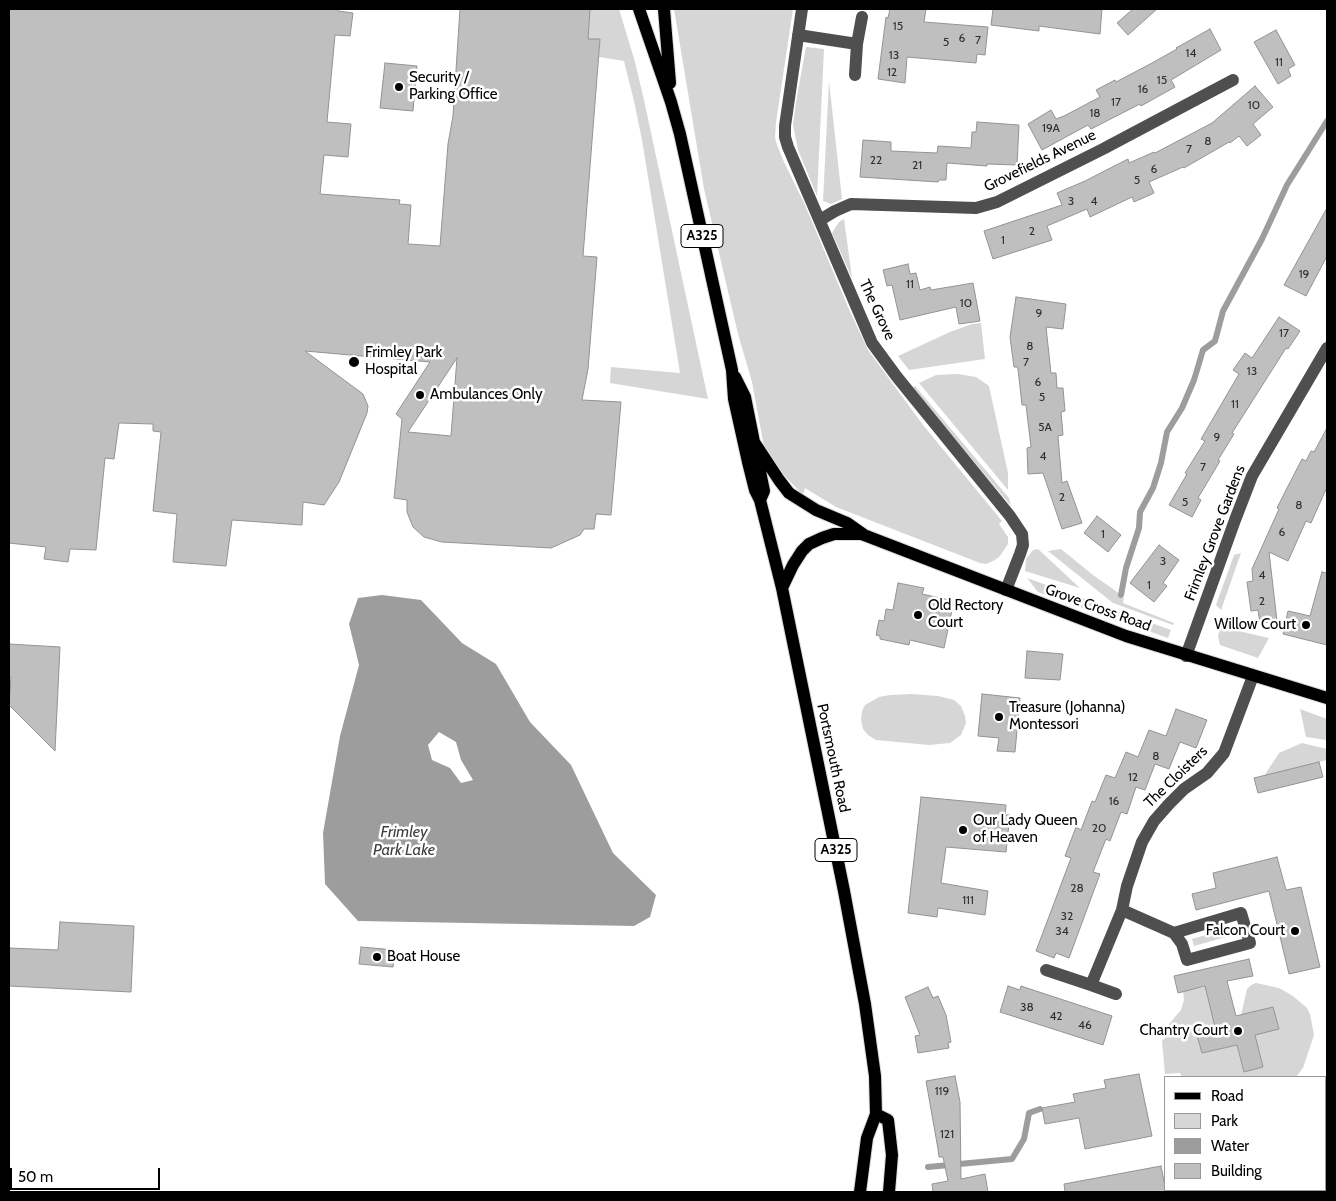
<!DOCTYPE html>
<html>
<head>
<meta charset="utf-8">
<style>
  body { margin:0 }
  #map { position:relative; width:1336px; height:1201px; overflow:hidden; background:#fff; font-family:Cabin,sans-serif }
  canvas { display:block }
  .frame { position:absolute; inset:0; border:10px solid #000; pointer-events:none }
  .legend { position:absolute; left:1164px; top:1076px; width:162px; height:115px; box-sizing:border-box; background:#fff; border:1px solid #999; margin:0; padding:6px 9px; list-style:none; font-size:15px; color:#000 }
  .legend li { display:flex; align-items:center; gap:10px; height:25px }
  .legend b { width:25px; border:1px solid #999 }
  .scale { position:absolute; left:10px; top:1168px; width:150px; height:22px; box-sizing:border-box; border:2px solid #000; border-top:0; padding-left:6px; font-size:15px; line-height:18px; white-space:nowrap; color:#000; -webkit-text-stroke:4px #fff; paint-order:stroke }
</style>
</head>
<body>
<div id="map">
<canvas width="1336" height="1201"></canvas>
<div class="frame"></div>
<ul class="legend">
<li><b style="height:6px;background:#000"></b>Road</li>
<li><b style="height:14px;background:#d6d6d6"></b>Park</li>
<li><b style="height:14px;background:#9d9d9d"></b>Water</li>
<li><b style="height:14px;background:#bfbfbf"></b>Building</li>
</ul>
<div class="scale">50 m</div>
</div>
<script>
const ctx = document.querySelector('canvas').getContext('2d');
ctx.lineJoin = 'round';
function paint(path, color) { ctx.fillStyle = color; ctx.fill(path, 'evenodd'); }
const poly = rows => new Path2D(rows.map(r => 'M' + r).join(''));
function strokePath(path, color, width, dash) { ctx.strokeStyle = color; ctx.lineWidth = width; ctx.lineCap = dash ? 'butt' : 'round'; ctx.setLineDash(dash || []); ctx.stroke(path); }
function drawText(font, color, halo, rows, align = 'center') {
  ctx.font = font + ' Cabin,sans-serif'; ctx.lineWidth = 5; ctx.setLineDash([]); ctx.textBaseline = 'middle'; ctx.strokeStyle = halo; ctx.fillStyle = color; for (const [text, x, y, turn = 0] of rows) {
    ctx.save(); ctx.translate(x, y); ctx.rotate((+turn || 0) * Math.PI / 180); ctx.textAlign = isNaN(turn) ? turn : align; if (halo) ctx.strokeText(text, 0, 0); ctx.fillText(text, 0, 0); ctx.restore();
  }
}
paint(poly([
  [590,9,619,9,635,62,644,100,708,399,610,383,611,367,680,373,642,140,634,101,624,61,599,57,600,39,588,39],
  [674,9,793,9,776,122,775,138,777,145,784,162,805,205,848,307,868,350,923,425,1002,521,999,524,1008,537,1008,544,1000,556,995,560,986,564,980,563,836,507,805,488,803,495,782,473,764,447,752,382,738,334,704,189],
  [806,47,824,49,817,196,798,150,793,125,796,102],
  [829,81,842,199,831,204,823,201],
  [844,219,852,278,832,233,839,222],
  [981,323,985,359,909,370,898,356,950,332,972,324],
  [958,374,976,377,989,386,1008,473,1008,490,919,383,936,375],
  [915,386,1009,498,1011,506,912,388],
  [1038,549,1080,588,1025,571,1026,559,1033,550],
  [1061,549,1093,575,1120,594,1120,597,1124,598,1123,603,1174,623,1173,625,1113,603,1048,551],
  [1241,553,1221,610,1216,605,1234,555],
  [1027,578,1171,630,1168,638,1038,592],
  [1221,627,1269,638,1258,658,1220,645,1218,636],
  [912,694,938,696,954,700,961,706,965,716,966,723,961,735,950,743,929,745,876,740,868,735,863,729,861,720,862,711,865,705,879,697,890,695],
  [1300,709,1327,719,1327,740,1306,737],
  [1302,743,1327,749,1327,760,1264,776,1279,753],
  [1234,927,1236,934,1194,946,1192,939],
  [1256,983,1279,988,1293,996,1307,1008,1310,1014,1314,1035,1303,1068,1296,1077,1182,1077,1180,1073,1165,1074,1162,1041,1166,1037,1164,1030,1181,1010,1184,1000,1183,991,1205,987,1215,1027,1196,1032,1202,1053,1237,1045,1244,1072,1263,1067,1255,1035,1279,1029,1273,1007,1241,1015,1247,989,1251,985]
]), '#d6d6d6');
paint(poly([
  [382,595,421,600,462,643,496,664,530,722,571,765,613,853,656,895,650,917,634,926,358,921,325,884,323,833,340,736,359,665,349,624,358,598],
  [439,732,456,742,461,760,473,780,461,783,450,768,432,760,428,745]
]), '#9d9d9d');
strokePath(poly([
  [1121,595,1126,568,1139,528,1140,512,1153,488,1161,463,1167,432,1182,408,1194,380,1203,350,1215,341,1223,311,1262,239,1287,185,1327,121],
  [928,1167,1012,1159,1024,1139,1029,1113,1040,1109]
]), '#9d9d9d', 6);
const building = poly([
  [9,9,338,9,338,11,353,13,350,36,335,35,327,122,351,124,348,157,324,155,320,194,400,200,399,204,411,205,408,244,440,246,448,144,453,116,460,9,590,9,588,39,600,39,583,256,597,257,588,369,582,400,621,402,611,515,596,514,594,529,584,529,580,535,551,548,442,542,424,537,413,527,407,512,407,500,394,498,402,419,396,414,430,362,305,351,363,394,368,406,367,413,339,482,324,505,303,502,302,525,232,520,226,566,173,562,177,514,153,511,161,432,153,431,153,424,119,423,114,459,105,458,96,550,70,549,68,562,44,559,46,547,9,543,9,9],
  [457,358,451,436,408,432,457,358],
  [890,9,926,9,924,22,988,27,985,55,977,54,976,63,907,57,905,83,878,79,886,17,888,18,890,9],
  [993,9,1102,9,1100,34,1039,26,1039,31,991,25,993,9],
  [1133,9,1157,9,1128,35,1117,23,1133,9],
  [1210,29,1221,50,1171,80,1175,87,1141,106,1140,104,1091,129,1088,125,1042,150,1028,124,1051,110,1056,119,1064,116,1100,97,1096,90,1115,80,1116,82,1152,63,1177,49,1176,48,1210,29],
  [1276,30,1295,65,1288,69,1291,76,1278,84,1254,42,1276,30],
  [385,63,417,66,413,111,380,108,385,63],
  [1255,86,1273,107,1253,124,1261,135,1247,146,1239,136,1230,143,1229,142,1184,168,1183,167,1149,182,1154,193,1134,202,1132,197,1090,217,1087,209,1047,226,1052,240,993,259,984,231,1062,205,1057,193,1085,181,1128,159,1129,163,1154,152,1155,153,1212,123,1255,86],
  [977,122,1019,125,1017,165,987,164,987,166,947,163,946,180,939,180,938,182,860,177,863,140,891,142,891,151,937,153,938,146,971,148,972,132,976,132,977,122],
  [1327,208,1327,256,1306,296,1284,285,1327,208],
  [908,264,910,274,916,273,920,290,930,287,931,290,973,283,980,321,959,324,956,307,900,320,892,285,887,286,883,270,908,264],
  [1016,297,1066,304,1063,329,1046,327,1051,373,1056,373,1057,388,1063,388,1065,411,1061,412,1063,435,1058,436,1062,483,1067,481,1082,523,1062,529,1043,473,1028,474,1027,448,1031,447,1026,405,1022,405,1018,369,1017,367,1014,367,1010,337,1016,297],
  [1279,317,1300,331,1288,349,1286,348,1232,433,1234,434,1218,460,1220,461,1198,498,1201,500,1192,517,1169,505,1187,474,1185,473,1205,441,1201,439,1239,374,1233,370,1245,353,1252,358,1279,317],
  [1327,428,1327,487,1311,523,1306,521,1288,561,1269,552,1277,621,1260,623,1258,610,1251,611,1247,582,1253,581,1252,569,1279,509,1277,508,1286,490,1302,459,1306,461,1311,451,1314,452,1327,428],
  [1097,516,1121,535,1108,552,1084,533,1097,516],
  [1159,545,1179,560,1163,583,1167,586,1154,602,1130,583,1159,545],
  [1322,572,1327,573,1327,645,1283,634,1288,611,1310,616,1322,572],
  [898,583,924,588,922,594,954,601,944,648,910,640,909,645,880,639,880,636,876,635,879,620,884,621,886,609,893,610,898,583],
  [9,644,60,647,55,751,9,705,11,677,9,677,9,644],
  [1027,651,1063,654,1060,680,1025,678,1027,651],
  [982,694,1020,698,1015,752,997,751,999,738,978,736,982,694],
  [1176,709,1207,720,1196,748,1180,742,1169,769,1155,764,1145,790,1136,787,1127,814,1121,812,1110,841,1106,839,1093,872,1100,874,1069,958,1056,953,1054,958,1036,951,1071,858,1065,856,1076,827,1081,830,1092,801,1095,802,1106,775,1115,778,1126,752,1138,757,1149,730,1166,736,1176,709],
  [1319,762,1323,777,1258,793,1254,778,1319,762],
  [921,797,1006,805,1005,815,1010,815,1006,852,946,847,941,883,988,891,985,915,938,908,937,917,908,913,921,797],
  [1277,857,1286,890,1301,887,1320,967,1289,974,1269,891,1196,910,1192,894,1216,888,1213,873,1277,857],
  [60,922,134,926,131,992,9,986,9,948,58,950,60,922],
  [361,947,395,950,393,967,359,964,361,947],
  [1249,959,1253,976,1227,981,1236,1016,1273,1007,1279,1029,1255,1035,1263,1067,1244,1072,1237,1045,1202,1053,1196,1032,1215,1027,1205,986,1178,993,1174,976,1249,959],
  [1008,986,1020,990,1021,986,1112,1016,1103,1045,1000,1012,1008,986],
  [928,987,933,998,938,996,946,1015,951,1042,948,1043,949,1048,918,1053,915,1036,920,1035,905,997,928,987],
  [1139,1074,1152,1136,1085,1149,1079,1118,1045,1124,1042,1108,1075,1102,1073,1094,1106,1088,1104,1080,1139,1074],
  [955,1076,960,1102,961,1179,985,1174,988,1192,933,1192,932,1184,948,1181,943,1157,939,1157,938,1149,926,1081,955,1076],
  [1161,1166,1166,1192,1065,1192,1064,1184,1161,1166]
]);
paint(building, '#bfbfbf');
strokePath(building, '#939393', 1);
const major = poly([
  [639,9,671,102,680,134,732,370,734,399,748,462,755,490,760,500,782,588,844,891,865,1004,875,1076,876,1114,867,1138,860,1192],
  [664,9,670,83],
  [735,377,745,397,754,442,764,491,760,500],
  [754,442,779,480,789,493,816,510,847,523,864,535,1126,636,1327,698],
  [782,588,793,565,802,551,809,544,822,538,834,534,862,534],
  [876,1114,888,1120,892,1155,889,1192],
  [1325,1182,1327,1173]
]);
strokePath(major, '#dbdbdb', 14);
strokePath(poly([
  [802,9,785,126,785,137,788,147,872,343,897,377,1010,516,1022,534,1023,545,1020,554,1006,590],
  [798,35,857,44],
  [855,75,857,44,862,17],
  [820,220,835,211,851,204,976,208,997,202,1103,149,1233,80],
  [1186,656,1235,520,1252,476,1327,348],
  [1122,910,1174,933,1182,944,1187,960,1250,943,1241,913,1174,933],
  [1046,970,1091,985,1122,910,1127,886,1142,842,1154,821,1169,804,1184,789,1207,773,1224,753,1253,676],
  [1091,985,1116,994]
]), '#4f4f4f', 12);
strokePath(major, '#000', 12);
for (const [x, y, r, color] of [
  [399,87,5,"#000"],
  [354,362,6,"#000"],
  [420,395,5,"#000"],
  [918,615,5,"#000"],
  [1306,625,5,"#000"],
  [999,717,5,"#000"],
  [963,830,5,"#000"],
  [1295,931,5,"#000"],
  [377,957,5,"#000"],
  [1238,1031,5,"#000"]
]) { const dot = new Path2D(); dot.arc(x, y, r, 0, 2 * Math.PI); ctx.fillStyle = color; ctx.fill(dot); strokePath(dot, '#fff', 2); }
drawText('12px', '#303030', null, [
  ["15",898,26],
  ["6",962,38],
  ["7",978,40],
  ["5",946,42],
  ["14",1191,53],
  ["13",894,55],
  ["11",1279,62],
  ["12",892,72],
  ["15",1162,80],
  ["16",1143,89],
  ["17",1116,102],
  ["10",1254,105],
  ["18",1095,113],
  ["19A",1051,128],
  ["8",1208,141],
  ["7",1189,149],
  ["22",876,160],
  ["21",917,165],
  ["6",1154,169],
  ["5",1137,180],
  ["3",1071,201],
  ["4",1094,201],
  ["2",1032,231],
  ["1",1003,240],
  ["19",1304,274],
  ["11",910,284],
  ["10",966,303],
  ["9",1039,313],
  ["17",1284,333],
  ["8",1030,346],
  ["7",1026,362],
  ["13",1252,371],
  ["6",1038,382],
  ["5",1042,397],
  ["11",1235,404],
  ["5A",1045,427],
  ["9",1217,437],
  ["4",1043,456],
  ["7",1203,467],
  ["2",1062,497],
  ["5",1185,502],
  ["8",1299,505],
  ["6",1282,532],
  ["1",1103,534],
  ["3",1163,561],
  ["4",1262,575],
  ["1",1149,585],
  ["2",1262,601],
  ["8",1156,756],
  ["12",1133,777],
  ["16",1114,801],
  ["20",1099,828],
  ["28",1077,888],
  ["111",968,900],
  ["32",1067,916],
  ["34",1062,931],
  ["38",1027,1007],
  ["42",1056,1016],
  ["46",1085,1025],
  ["119",942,1091],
  ["121",947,1134]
]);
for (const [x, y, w] of [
  [702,236,42],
  [836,850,42]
]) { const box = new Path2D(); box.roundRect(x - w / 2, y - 11.5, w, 23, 4); ctx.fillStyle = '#fff'; ctx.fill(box); strokePath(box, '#000', 1); }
drawText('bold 14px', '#000', null, [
  ["A325",702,236],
  ["A325",836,850]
]);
drawText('15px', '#000', '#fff', [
  ["Security /",409,78],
  ["Parking Office",409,95],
  ["Frimley Park",365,353],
  ["Hospital",365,370],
  ["Ambulances Only",430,395],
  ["Old Rectory",928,606],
  ["Court",928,623],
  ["Willow Court",1296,625,"right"],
  ["Treasure (Johanna)",1009,708],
  ["Montessori",1009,725],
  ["Our Lady Queen",973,821],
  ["of Heaven",973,838],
  ["Falcon Court",1285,931,"right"],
  ["Boat House",387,957],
  ["Chantry Court",1228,1031,"right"]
], 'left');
drawText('15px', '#000', '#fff', [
  ["Grovefields Avenue",1040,161,-26],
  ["The Grove",877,310,65],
  ["Frimley Grove Gardens",1215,533,-69],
  ["Grove Cross Road",1098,608,20],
  ["Portsmouth Road",833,758,78],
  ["The Cloisters",1176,777,-44]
]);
drawText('italic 16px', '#3e3e3e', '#fff', [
  ["Frimley",404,832],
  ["Park Lake",404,850]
]);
</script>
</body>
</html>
